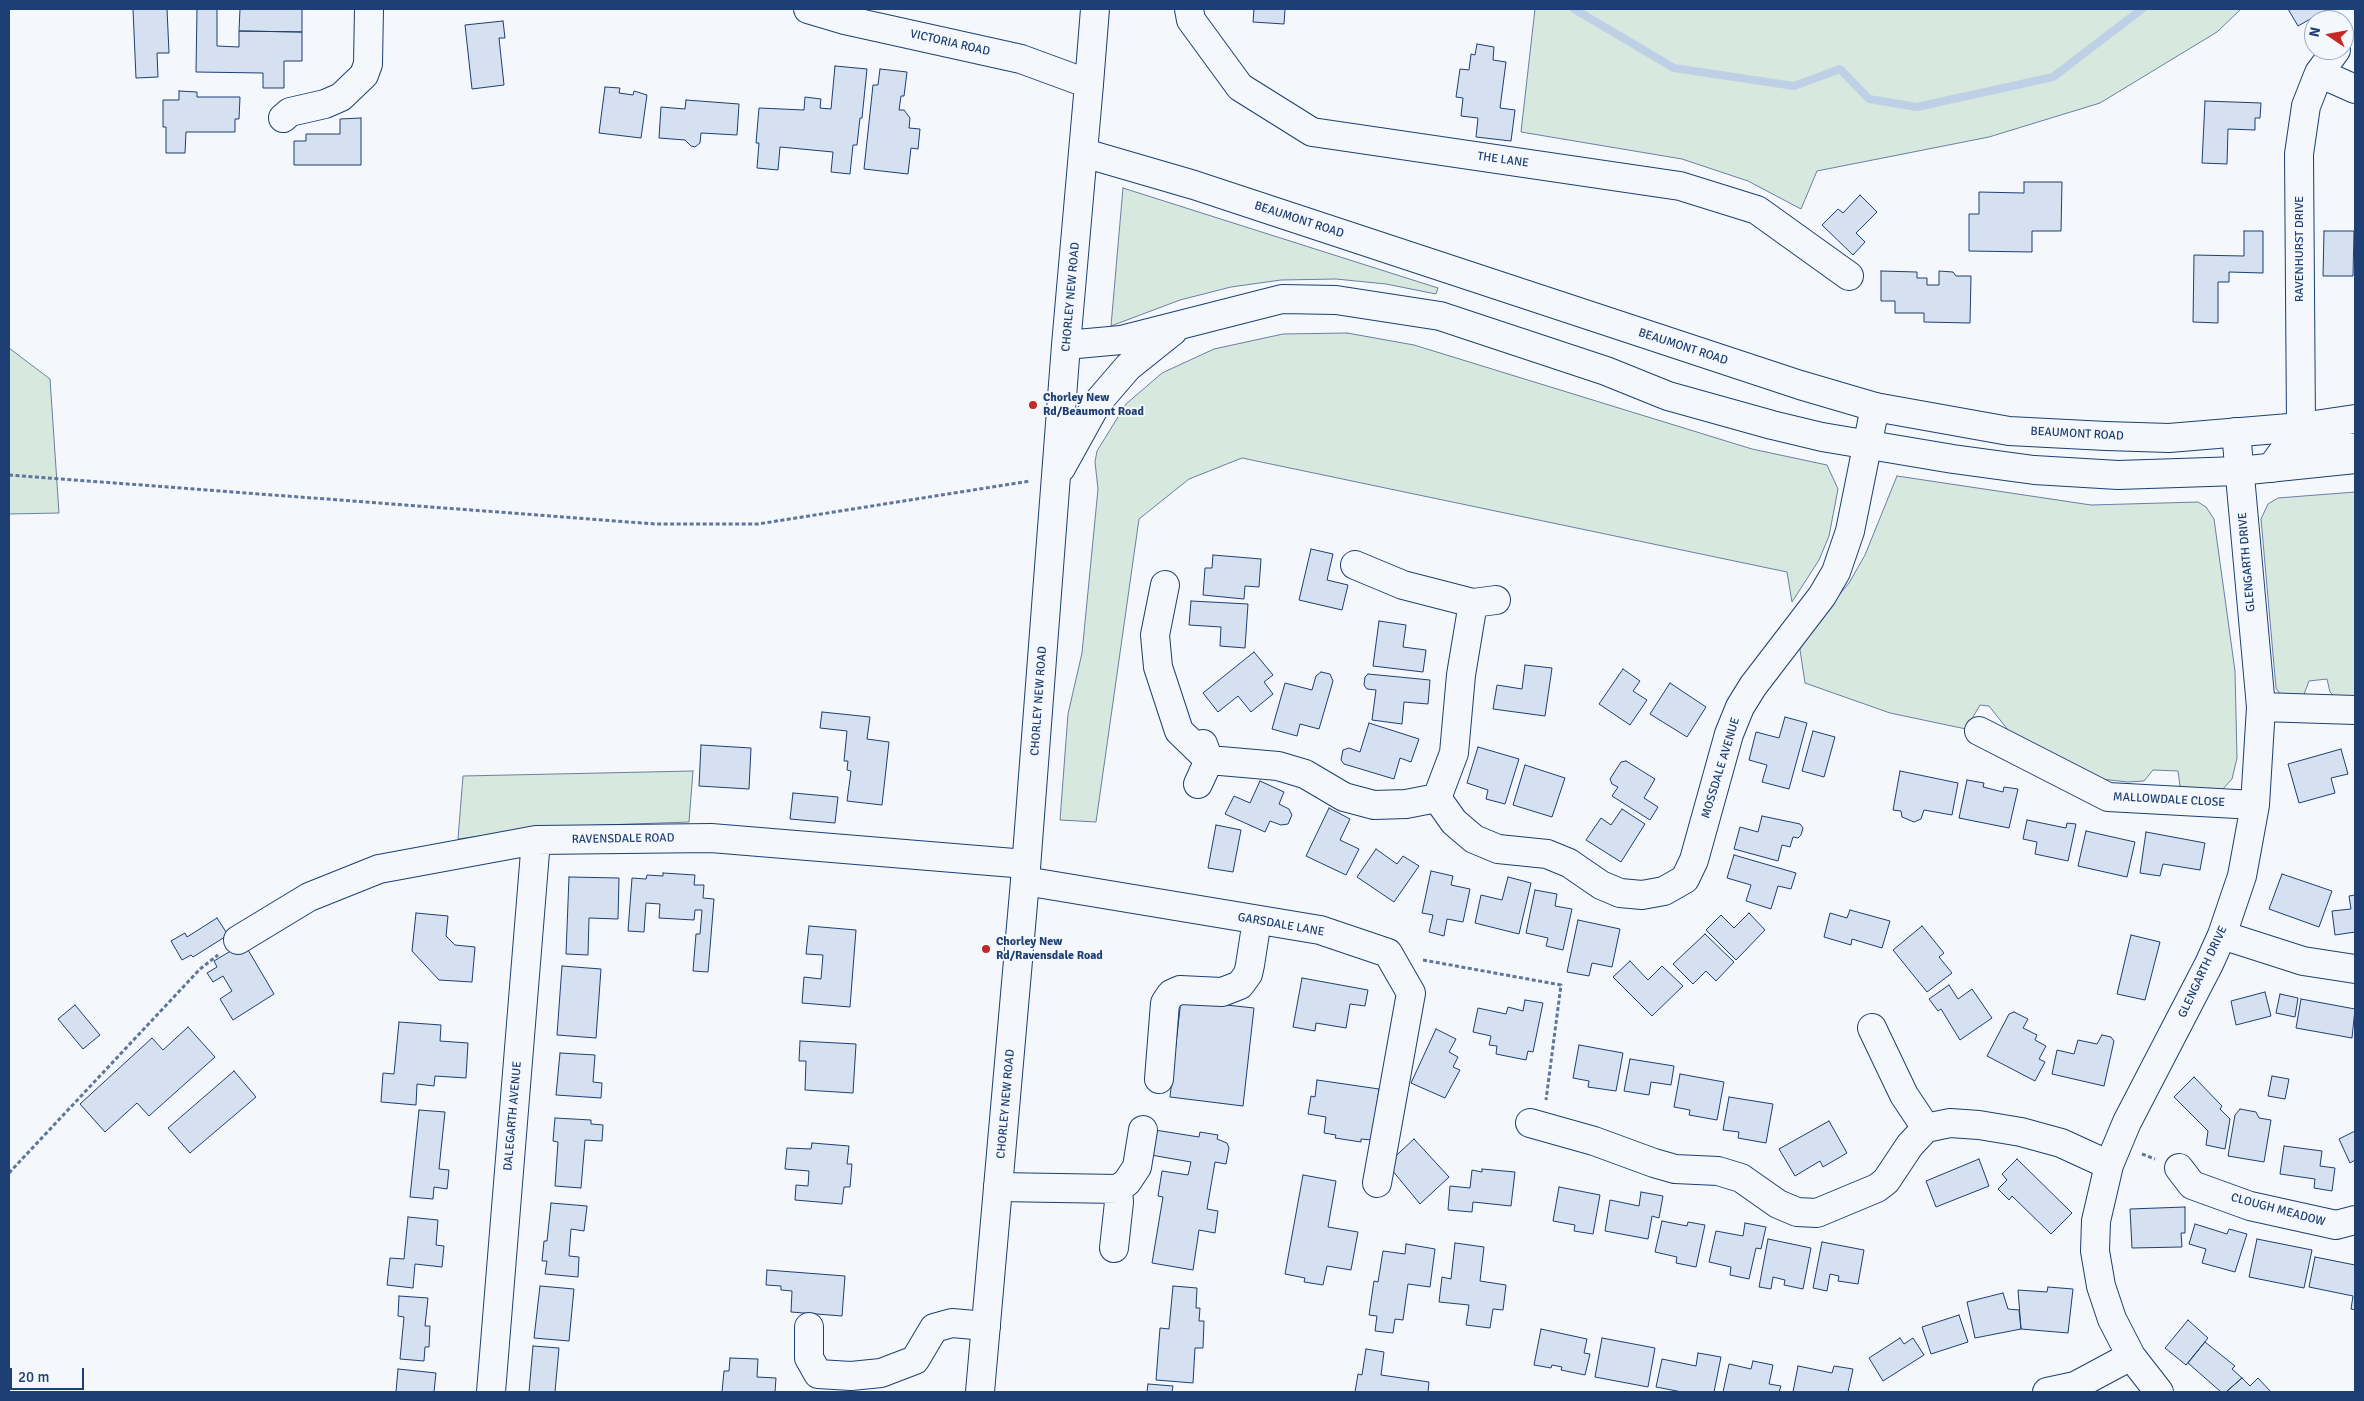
<!DOCTYPE html>
<html>
<head>
<meta charset="utf-8">
<style>
  body { margin:0 }
  #map { position:relative; width:2364px; height:1401px; overflow:hidden; background:#f4f7fb; font-family:Signika,sans-serif }
  canvas { display:block }
  .frame { position:absolute; inset:0; border:10px solid #1d3f73; pointer-events:none }
  .north { position:absolute; left:2304px; top:10px; width:50px; height:50px; box-sizing:border-box; background:#f4f7fb; border:1px solid #9eadc5; border-radius:50%; rotate:282deg; font-size:14px; font-weight:700; line-height:20px; text-align:center; color:#1d3f73 }
  .north::after { content:''; display:block; margin:auto; width:18px; height:22px; background:#c62828; clip-path:polygon(50% 0,100% 100%,50% 72%,0 100%) }
  .scale { position:absolute; left:10px; top:1368px; width:74px; height:22px; box-sizing:border-box; border:2px solid #1d3f73; border-top:0; padding-left:6px; font-size:15px; line-height:18px; white-space:nowrap; color:#1d3f73; -webkit-text-stroke:4px #f4f7fb; paint-order:stroke }
</style>
</head>
<body>
<div id="map">
<canvas width="2364" height="1401"></canvas>
<div class="frame"></div>
<div class="north">N</div>
<div class="scale">20 m</div>
</div>
<script>
const ctx = document.querySelector('canvas').getContext('2d');
ctx.lineJoin = 'round';
function paint(path, color) { ctx.fillStyle = color; ctx.fill(path, 'evenodd'); }
const poly = rows => new Path2D(rows.map(r => 'M' + r).join(''));
function strokePath(path, color, width, dash) { ctx.strokeStyle = color; ctx.lineWidth = width; ctx.lineCap = dash ? 'butt' : 'round'; ctx.setLineDash(dash || []); ctx.stroke(path); }
function drawText(font, color, halo, rows, align = 'center') {
  ctx.font = font + ' Signika,sans-serif'; ctx.lineWidth = 4; ctx.setLineDash([]); ctx.textBaseline = 'middle'; ctx.strokeStyle = halo; ctx.fillStyle = color; for (const [text, x, y, turn = 0] of rows) {
    ctx.save(); ctx.translate(x, y); ctx.rotate((+turn || 0) * Math.PI / 180); ctx.textAlign = isNaN(turn) ? turn : align; if (halo) ctx.strokeText(text, 0, 0); ctx.fillText(text, 0, 0); ctx.restore();
  }
}
const green = poly([
  [1535,9,2241,9,2217,32,2100,103,1989,137,1817,171,1801,209,1748,181,1682,159,1521,132,1535,9],
  [1123,188,1438,288,1436,294,1386,284,1336,279,1281,280,1231,287,1180,300,1111,326,1123,188],
  [1347,333,1414,345,1752,449,1827,465,1838,489,1829,536,1819,560,1792,602,1787,572,1242,458,1189,479,1139,519,1096,822,1060,820,1068,714,1082,653,1098,489,1095,462,1097,451,1126,404,1162,373,1214,349,1283,334,1347,333],
  [9,348,50,379,59,513,9,514,9,348],
  [1897,476,2091,505,2198,502,2206,507,2214,519,2235,671,2237,758,2232,779,2222,790,2194,789,2180,786,2178,771,2153,770,2144,781,2128,782,2092,778,2016,740,1989,706,1980,705,1966,729,1890,713,1805,683,1799,643,1849,583,1865,555,1897,476],
  [2355,492,2355,700,2336,698,2330,692,2327,679,2309,681,2303,697,2280,694,2276,688,2261,519,2268,504,2278,498,2355,492],
  [693,771,689,822,547,827,458,839,463,776,693,771]
]);
paint(green, '#d7e8df');
strokePath(green, '#687fa3', 1);
strokePath(poly([
  [1574,9,1674,68,1794,86,1840,69,1869,99,1917,107,2053,77,2142,9]
]), '#bed0e5', 8);
const building = poly([
  [133,9,167,9,169,53,157,53,158,77,136,78,133,9],
  [197,9,217,9,217,46,239,47,239,31,302,32,302,61,284,61,284,88,263,88,263,73,196,72,197,9],
  [240,9,302,9,302,32,239,31,240,9],
  [1254,9,1285,9,1284,24,1253,22,1254,9],
  [2288,9,2328,9,2298,26,2288,9],
  [503,21,505,38,499,38,504,85,472,89,465,25,503,21],
  [1477,44,1494,47,1493,60,1506,62,1500,108,1515,110,1511,141,1476,137,1478,118,1461,116,1463,98,1456,97,1460,69,1469,70,1471,54,1475,55,1477,44],
  [835,66,867,69,862,118,860,118,857,145,853,145,850,174,831,172,833,152,780,147,778,170,757,168,759,143,756,143,759,108,804,110,805,97,821,99,820,108,831,109,835,66],
  [880,69,907,72,904,96,901,96,899,110,904,110,910,118,909,128,920,129,918,149,911,148,908,174,864,169,873,85,878,85,880,69],
  [605,87,620,88,619,93,633,95,634,91,647,95,641,138,599,133,605,87],
  [179,91,197,92,197,97,240,97,239,119,235,119,235,132,186,132,185,153,166,153,166,127,163,127,163,100,179,100,179,91],
  [686,100,739,104,737,135,701,133,700,143,695,147,691,146,685,140,659,138,661,107,685,109,686,100],
  [2205,101,2261,103,2260,118,2255,118,2255,130,2228,129,2227,164,2202,163,2205,101],
  [361,118,361,165,294,165,294,141,306,141,306,134,340,134,340,119,361,118],
  [2024,182,2062,182,2061,231,2032,231,2032,252,1969,251,1969,214,1979,214,1979,192,2024,193,2024,182],
  [1860,195,1877,212,1856,233,1865,242,1853,255,1822,225,1838,209,1843,213,1860,195],
  [2244,231,2263,231,2263,273,2229,272,2229,282,2218,282,2218,323,2193,322,2194,255,2244,256,2244,231],
  [2324,231,2354,231,2353,276,2323,276,2324,231],
  [1881,271,1917,272,1917,278,1927,278,1927,285,1939,285,1939,271,1953,272,1956,276,1971,276,1970,323,1924,322,1924,313,1895,313,1895,301,1881,301,1881,271],
  [1311,549,1333,554,1327,580,1348,585,1342,610,1299,600,1311,549],
  [1213,555,1261,559,1259,587,1245,586,1244,599,1203,595,1205,568,1212,568,1213,555],
  [1191,601,1248,604,1245,648,1220,646,1221,627,1189,625,1191,601],
  [1379,621,1406,625,1403,647,1426,650,1423,672,1373,666,1379,621],
  [1254,652,1273,675,1264,682,1273,694,1251,712,1238,696,1218,712,1203,693,1254,652],
  [1525,665,1552,668,1545,716,1493,709,1497,685,1522,689,1525,665],
  [1623,669,1640,681,1633,691,1647,700,1630,725,1599,704,1623,669],
  [1321,672,1330,674,1333,681,1319,729,1300,724,1297,736,1272,729,1285,683,1312,690,1316,676,1321,672],
  [1368,674,1430,680,1428,704,1404,702,1402,724,1372,720,1376,690,1367,689,1364,685,1365,677,1368,674],
  [1670,683,1706,707,1687,737,1650,714,1670,683],
  [822,712,870,717,867,739,889,742,882,805,847,801,851,771,847,770,848,761,844,761,847,731,820,728,822,712],
  [1785,717,1807,723,1789,789,1762,782,1767,765,1749,760,1756,732,1779,738,1785,717],
  [1369,723,1419,739,1411,762,1400,758,1394,779,1344,764,1341,760,1343,750,1349,748,1360,752,1369,723],
  [1813,731,1835,737,1824,777,1802,771,1813,731],
  [701,745,751,748,749,789,699,786,701,745],
  [1478,747,1519,759,1505,804,1486,799,1488,790,1467,783,1478,747],
  [2341,749,2348,774,2331,778,2335,793,2299,803,2288,764,2341,749],
  [1626,761,1655,779,1644,798,1658,807,1650,820,1612,796,1618,787,1612,784,1610,779,1621,762,1626,761],
  [1525,765,1565,778,1552,817,1513,805,1525,765],
  [1900,771,1958,783,1952,815,1924,810,1921,819,1914,822,1902,817,1901,811,1893,810,1900,771],
  [1967,780,1984,783,1983,787,2003,792,2004,787,2018,789,2009,828,1959,818,1967,780],
  [1260,781,1284,792,1279,804,1289,809,1292,815,1288,824,1281,825,1270,821,1265,832,1225,814,1234,796,1250,803,1260,781],
  [793,793,838,797,835,823,790,819,793,793],
  [1329,808,1350,819,1340,840,1359,849,1346,875,1306,856,1329,808],
  [1622,809,1645,824,1621,862,1586,840,1601,818,1611,825,1622,809],
  [1762,816,1800,824,1803,828,1801,835,1798,838,1793,837,1790,847,1782,845,1778,861,1734,849,1740,827,1758,832,1762,816],
  [2027,820,2066,828,2067,823,2076,824,2068,861,2035,854,2037,842,2023,839,2027,820],
  [1216,825,1241,830,1233,872,1208,868,1216,825],
  [2086,831,2135,842,2127,877,2078,866,2086,831],
  [2146,832,2205,843,2200,870,2163,864,2160,876,2140,873,2146,832],
  [1376,849,1397,864,1403,856,1419,866,1394,902,1357,877,1376,849],
  [1734,855,1796,873,1791,889,1778,886,1771,909,1746,901,1751,885,1727,878,1734,855],
  [1431,871,1453,876,1451,885,1470,889,1463,922,1447,919,1444,936,1429,932,1433,915,1422,913,1431,871],
  [663,873,695,875,694,885,704,885,703,898,714,899,708,972,693,971,696,934,700,934,702,910,695,910,694,920,659,918,660,904,646,903,644,932,628,931,632,878,646,879,647,875,663,876,663,873],
  [2282,874,2332,891,2319,927,2269,909,2282,874],
  [569,877,619,878,618,919,589,918,588,955,566,954,569,877],
  [1508,877,1531,883,1519,934,1475,923,1481,895,1502,900,1508,877],
  [1535,890,1557,894,1555,906,1572,909,1563,950,1546,946,1548,938,1526,933,1535,890],
  [2355,895,2355,932,2335,935,2332,911,2351,909,2349,896,2355,895],
  [1850,910,1890,921,1882,948,1852,939,1851,945,1824,937,1830,913,1847,918,1850,910],
  [416,913,448,916,446,936,455,945,475,947,472,982,439,980,412,951,416,913],
  [1749,913,1765,930,1736,960,1706,930,1721,915,1734,928,1749,913],
  [217,918,228,935,193,957,191,955,182,960,171,941,185,933,187,937,217,918],
  [1578,920,1620,929,1612,967,1592,963,1589,976,1567,972,1578,920],
  [809,926,856,930,850,1007,802,1003,804,977,821,979,823,955,806,954,809,926],
  [1922,926,1944,953,1939,957,1952,973,1927,992,1893,950,1922,926],
  [1705,934,1734,962,1716,981,1706,971,1693,984,1673,964,1705,934],
  [2131,935,2160,942,2145,1000,2117,994,2131,935],
  [244,943,274,994,233,1020,220,999,232,991,223,976,213,982,207,973,217,967,214,961,244,943],
  [1630,961,1648,980,1662,966,1683,986,1652,1016,1613,977,1630,961],
  [562,966,601,969,596,1038,557,1035,562,966],
  [1302,978,1368,990,1365,1006,1350,1004,1346,1028,1316,1023,1315,1031,1293,1027,1302,978],
  [1949,985,1958,999,1972,989,1992,1018,1960,1040,1941,1009,1938,1011,1929,999,1949,985],
  [2265,992,2271,1016,2236,1025,2231,1001,2265,992],
  [2280,994,2298,998,2295,1017,2276,1013,2280,994],
  [2301,999,2355,1009,2352,1038,2296,1028,2301,999],
  [1181,1000,1254,1008,1243,1106,1170,1097,1181,1000],
  [1525,1000,1543,1003,1533,1052,1528,1051,1526,1060,1496,1054,1497,1046,1489,1045,1491,1036,1473,1032,1478,1008,1506,1014,1508,1007,1523,1011,1525,1000],
  [75,1005,100,1035,83,1049,58,1019,75,1005],
  [2014,1012,2028,1019,2023,1028,2037,1035,2035,1040,2046,1046,2039,1059,2045,1062,2035,1081,1987,1056,2009,1014,2014,1012],
  [399,1022,441,1025,440,1041,468,1043,466,1078,435,1076,434,1086,417,1084,416,1105,381,1102,383,1073,394,1074,399,1022],
  [188,1027,215,1057,149,1116,137,1103,105,1132,80,1104,152,1038,163,1050,188,1027],
  [1436,1029,1456,1039,1449,1052,1458,1057,1453,1067,1460,1070,1445,1098,1411,1083,1436,1029],
  [2102,1035,2111,1037,2114,1041,2104,1086,2052,1074,2057,1050,2074,1054,2078,1040,2097,1044,2102,1035],
  [800,1041,856,1044,853,1093,805,1090,806,1061,799,1061,800,1041],
  [1579,1045,1623,1053,1616,1091,1588,1087,1589,1081,1573,1078,1579,1045],
  [560,1053,595,1055,593,1082,602,1083,601,1098,556,1095,560,1053],
  [1630,1059,1674,1066,1671,1085,1651,1082,1649,1095,1624,1091,1630,1059],
  [234,1071,256,1097,190,1153,168,1128,234,1071],
  [1680,1074,1724,1082,1717,1120,1689,1115,1690,1110,1674,1107,1680,1074],
  [2272,1076,2289,1079,2285,1099,2268,1096,2272,1076],
  [2194,1077,2222,1106,2220,1109,2230,1119,2225,1149,2206,1145,2208,1131,2174,1097,2194,1077],
  [1317,1080,1379,1089,1372,1140,1361,1139,1361,1142,1335,1138,1336,1135,1324,1133,1326,1117,1308,1114,1311,1096,1315,1097,1317,1080],
  [1729,1097,1773,1104,1766,1143,1738,1138,1739,1132,1723,1130,1729,1097],
  [2240,1109,2256,1112,2259,1118,2271,1120,2264,1162,2228,1156,2235,1115,2240,1109],
  [419,1110,445,1112,439,1169,449,1170,447,1189,434,1187,433,1199,410,1197,419,1110],
  [555,1118,591,1120,591,1124,603,1125,602,1141,585,1140,581,1188,555,1186,558,1142,553,1141,555,1118],
  [1829,1121,1847,1153,1823,1167,1820,1161,1795,1176,1779,1149,1829,1121],
  [1155,1130,1199,1137,1200,1132,1218,1135,1217,1139,1227,1143,1229,1148,1226,1164,1215,1162,1207,1209,1218,1211,1215,1233,1199,1230,1193,1270,1152,1263,1163,1197,1158,1196,1162,1171,1188,1175,1191,1162,1151,1155,1155,1130],
  [2355,1131,2355,1160,2350,1163,2339,1139,2355,1131],
  [1414,1139,1449,1177,1420,1204,1387,1164,1414,1139],
  [812,1143,849,1146,847,1164,852,1164,850,1187,844,1187,842,1204,795,1200,796,1185,808,1186,809,1171,785,1169,787,1148,811,1149,812,1143],
  [2284,1146,2322,1151,2320,1166,2335,1168,2332,1191,2314,1188,2315,1179,2280,1174,2284,1146],
  [1979,1159,1989,1186,1936,1207,1926,1181,1979,1159],
  [2017,1159,2072,1213,2051,1234,2012,1196,2009,1200,1998,1189,2007,1180,2002,1174,2017,1159],
  [1482,1169,1515,1172,1511,1206,1473,1202,1472,1212,1448,1210,1450,1186,1470,1188,1472,1170,1482,1172,1482,1169],
  [1303,1175,1336,1181,1328,1227,1358,1232,1351,1270,1327,1266,1323,1285,1304,1282,1305,1278,1285,1274,1303,1175],
  [1559,1187,1600,1195,1593,1234,1574,1231,1575,1225,1553,1221,1559,1187],
  [1641,1192,1663,1196,1659,1218,1652,1216,1648,1239,1605,1231,1610,1200,1639,1206,1641,1192],
  [551,1203,587,1206,584,1231,571,1229,569,1256,579,1257,578,1277,545,1274,547,1261,542,1261,544,1241,547,1241,551,1203],
  [2185,1207,2185,1233,2181,1233,2182,1247,2132,1248,2130,1209,2185,1207],
  [408,1217,438,1220,436,1245,444,1246,442,1267,415,1264,413,1288,387,1285,390,1258,404,1259,408,1217],
  [1662,1221,1687,1226,1688,1222,1705,1225,1696,1267,1676,1263,1677,1257,1655,1252,1662,1221],
  [1745,1223,1766,1227,1761,1249,1756,1248,1749,1279,1730,1275,1731,1267,1709,1262,1716,1231,1743,1236,1745,1223],
  [2195,1224,2227,1234,2229,1229,2247,1234,2235,1272,2202,1263,2206,1249,2189,1244,2195,1224],
  [1768,1239,1811,1248,1803,1289,1784,1285,1785,1280,1773,1277,1771,1289,1759,1287,1768,1239],
  [2257,1239,2312,1250,2304,1288,2249,1277,2257,1239],
  [1822,1242,1864,1250,1858,1284,1838,1281,1839,1276,1830,1274,1827,1291,1813,1288,1822,1242],
  [1455,1243,1484,1247,1480,1281,1506,1285,1503,1310,1493,1309,1490,1328,1466,1325,1469,1305,1439,1302,1442,1277,1451,1279,1455,1243],
  [1406,1244,1435,1249,1430,1287,1408,1284,1403,1320,1395,1319,1393,1333,1375,1331,1377,1316,1369,1315,1374,1281,1378,1282,1383,1251,1405,1254,1406,1244],
  [2315,1257,2355,1265,2355,1310,2351,1309,2353,1296,2309,1287,2315,1257],
  [767,1270,845,1276,842,1316,791,1312,792,1291,781,1290,781,1286,766,1285,767,1270],
  [540,1286,574,1289,569,1341,534,1338,540,1286],
  [1173,1286,1197,1288,1196,1308,1200,1308,1199,1321,1204,1321,1203,1348,1195,1348,1193,1383,1156,1380,1160,1328,1169,1329,1173,1286],
  [2048,1287,2073,1289,2068,1333,2021,1329,2018,1290,2047,1292,2048,1287],
  [2003,1293,2008,1309,2019,1310,2021,1329,1975,1338,1967,1302,2003,1293],
  [399,1296,428,1298,425,1326,430,1326,429,1347,425,1347,424,1361,400,1359,404,1317,398,1316,399,1296],
  [1959,1315,1968,1342,1931,1354,1922,1327,1959,1315],
  [2188,1320,2208,1338,2186,1365,2165,1348,2188,1320],
  [1541,1329,1587,1339,1584,1353,1590,1354,1585,1375,1561,1370,1562,1367,1552,1365,1551,1368,1534,1365,1541,1329],
  [1602,1338,1655,1348,1648,1387,1595,1377,1602,1338],
  [1900,1338,1904,1344,1913,1338,1924,1355,1883,1381,1869,1358,1900,1338],
  [2205,1342,2235,1366,2232,1369,2242,1378,2226,1392,2221,1392,2188,1363,2205,1342],
  [533,1346,559,1348,555,1392,529,1392,533,1346],
  [1366,1349,1384,1352,1381,1375,1429,1382,1428,1392,1355,1392,1358,1374,1362,1375,1366,1349],
  [1698,1353,1721,1357,1714,1392,1682,1392,1656,1387,1662,1359,1696,1366,1698,1353],
  [730,1358,758,1359,757,1377,776,1378,775,1392,722,1392,724,1371,729,1371,730,1358],
  [1753,1361,1773,1365,1769,1384,1781,1386,1779,1392,1723,1392,1729,1364,1751,1369,1753,1361],
  [1798,1366,1832,1373,1834,1366,1853,1369,1848,1392,1793,1392,1798,1366],
  [398,1369,436,1373,434,1392,396,1392,398,1369],
  [2242,1378,2250,1386,2258,1378,2271,1392,2226,1392,2242,1378],
  [1148,1384,1173,1386,1172,1392,1147,1392,1148,1384]
]);
paint(building, '#d5e0f0');
strokePath(building, '#1d3f73', 1);
const minor = poly([
  [1189,9,1191,20,1240,87,1312,132,1680,186,1757,210,1849,276],
  [2336,50,2319,73,2306,106,2299,154,2301,427,2308,440,2319,446,2355,448],
  [2319,73,2355,89],
  [283,118,290,112,325,104,341,97,364,75,368,64,369,9],
  [2271,468,2301,427],
  [1355,565,1403,585,1473,603,1496,600],
  [1165,585,1155,635,1158,667,1179,731,1209,760,1278,766,1305,774,1344,797,1374,805,1406,804,1437,798,1454,822,1474,839,1498,849,1547,854,1569,863,1601,885,1620,893,1642,895,1664,891,1685,879,1694,860,1729,734,1740,707,1753,686,1822,596,1836,572,1850,531,1875,407],
  [2261,707,2355,710],
  [1979,731,2108,797,2255,805],
  [1198,784,1209,760,1203,744],
  [1437,798,1454,753,1461,675,1473,603],
  [1025,881,1320,930,1388,953,1411,993,1377,1183],
  [2222,935,2303,961,2355,969],
  [238,940,309,897,379,869,536,840,711,838,1026,864],
  [1872,1028,1904,1095,1926,1128],
  [1159,1079,1165,1003,1171,994,1180,990,1222,992,1240,985,1248,974,1250,965,1257,920],
  [1530,1123,1594,1141,1654,1163,1675,1169,1718,1171,1741,1178,1778,1204,1797,1212,1817,1213,1877,1188,1886,1181,1910,1145,1926,1128,1950,1123,1979,1125,2021,1132,2061,1143,2109,1165],
  [2179,1168,2192,1185,2250,1206,2336,1225,2355,1220],
  [998,1187,1118,1189,1119,1202,1114,1248],
  [1118,1189,1127,1182,1137,1167,1143,1130],
  [809,1327,809,1358,818,1374,851,1376,881,1373,915,1360,934,1328,952,1323,986,1326],
  [491,1392,536,840],
  [2047,1392,2075,1386,2131,1356],
  [2159,1392,2131,1356,2112,1319,2101,1286,2095,1251,2096,1221,2109,1165,2127,1122,2209,964,2222,935,2242,876,2255,805,2261,707,2236,432]
]);
const major = poly([
  [1089,84,1095,9]
]);
const highway = poly([
  [808,9,845,20,1021,59,1089,84,1066,345,1025,881,980,1392],
  [1084,153,1194,185,1800,385,1875,407,2009,431,2106,436,2169,438,2301,427,2355,419],
  [1066,345,1121,340,1282,299,1336,300,1440,316,1606,371,1668,396,1772,425,1822,437,1953,459,2034,470,2118,475,2239,471,2355,459],
  [1061,468,1097,403,1128,367,1173,331]
]);
strokePath(minor, '#1d3f73', 30);
strokePath(major, '#1d3f73', 30);
strokePath(highway, '#1d3f73', 30);
strokePath(poly([
  [9,475,656,524,758,524,1030,481],
  [1423,960,1561,985,1546,1100],
  [2142,1154,2155,1159],
  [9,1173,200,969,218,955]
]), '#5e769c', 3, [4, 2.5]);
strokePath(minor, '#f4f7fb', 28);
strokePath(major, '#f4f7fb', 28);
strokePath(highway, '#f4f7fb', 28);
for (const [x, y, r, color] of [
  [1033,405,5,"#c62828"],
  [986,949,5,"#c62828"]
]) { const dot = new Path2D(); dot.arc(x, y, r, 0, 2 * Math.PI); ctx.fillStyle = color; ctx.fill(dot); strokePath(dot, '#f4f7fb', 2); }
drawText('12px', '#1d3f73', '#f4f7fb', [
  ["VICTORIA ROAD",950,43,13],
  ["THE LANE",1503,160,8],
  ["BEAUMONT ROAD",1299,220,18],
  ["RAVENHURST DRIVE",2300,249,-90],
  ["CHORLEY NEW ROAD",1071,297,-85],
  ["BEAUMONT ROAD",1683,347,18],
  ["BEAUMONT ROAD",2077,434,3],
  ["GLENGARTH DRIVE",2247,562,-95],
  ["CHORLEY NEW ROAD",1039,701,-86],
  ["MOSSDALE AVENUE",1721,768,-73],
  ["MALLOWDALE CLOSE",2169,800,3],
  ["RAVENSDALE ROAD",623,839,-1],
  ["GARSDALE LANE",1281,925,10],
  ["GLENGARTH DRIVE",2203,972,-65],
  ["CHORLEY NEW ROAD",1006,1104,-85],
  ["DALEGARTH AVENUE",513,1116,-85],
  ["CLOUGH MEADOW",2278,1210,15]
]);
drawText('bold 12px', '#1d3f73', '#f4f7fb', [
  ["Chorley New",1043,398],
  ["Rd/Beaumont Road",1043,412],
  ["Chorley New",996,942],
  ["Rd/Ravensdale Road",996,956]
], 'left');
</script>
</body>
</html>
